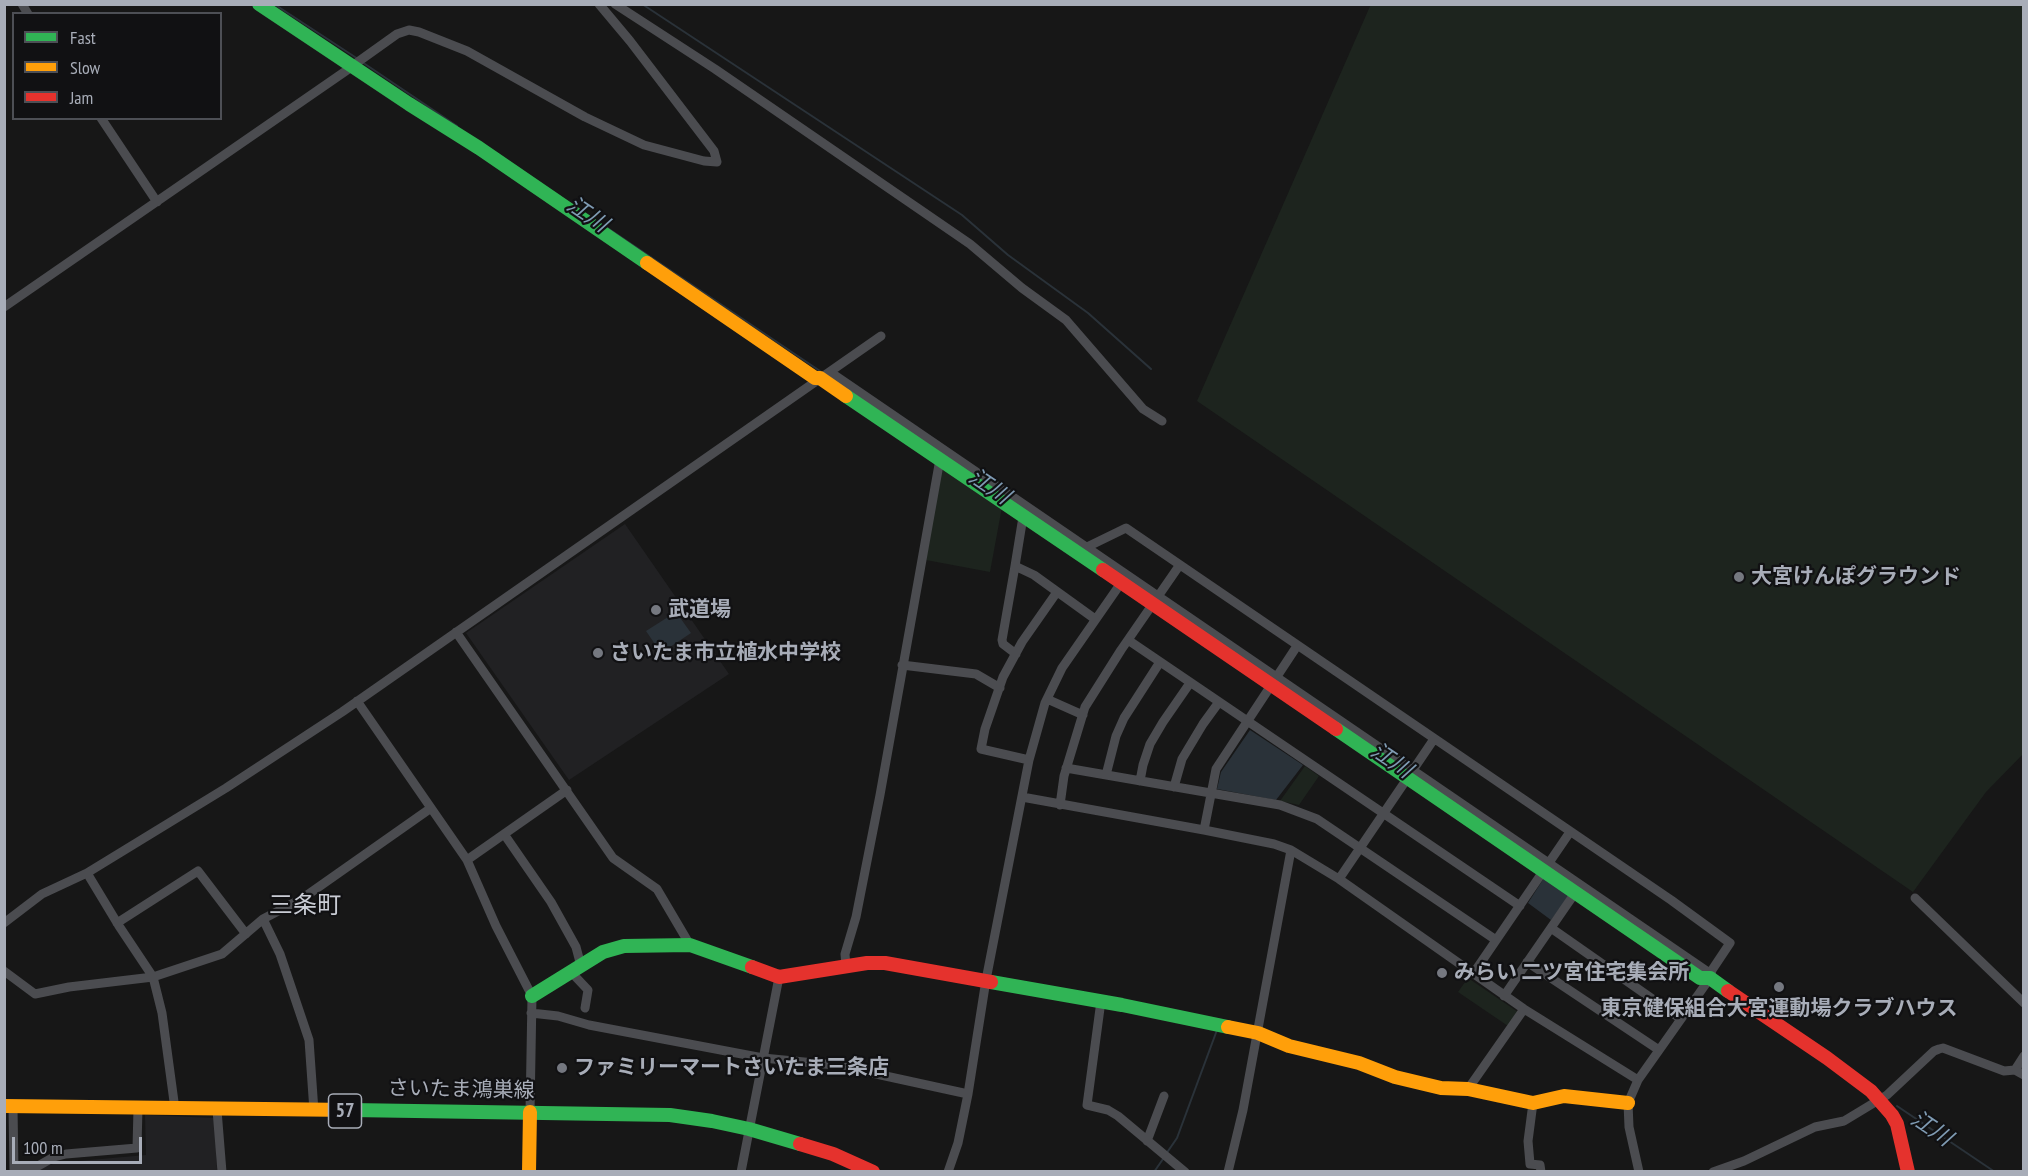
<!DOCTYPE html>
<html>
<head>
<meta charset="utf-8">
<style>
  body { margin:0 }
  #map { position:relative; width:2028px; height:1176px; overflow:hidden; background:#171717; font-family:"PT Sans Narrow",sans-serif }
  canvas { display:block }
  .frame { position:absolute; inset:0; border:6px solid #a8adb8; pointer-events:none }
  .legend { position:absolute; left:12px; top:12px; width:210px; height:108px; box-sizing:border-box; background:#111113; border:2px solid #4d4f55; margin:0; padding:8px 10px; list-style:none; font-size:18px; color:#a8adb8 }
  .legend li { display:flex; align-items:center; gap:12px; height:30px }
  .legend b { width:30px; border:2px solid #4d4f55 }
  .scale { position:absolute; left:12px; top:1137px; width:130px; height:27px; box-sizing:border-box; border:3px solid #a8adb8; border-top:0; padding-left:8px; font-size:18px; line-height:21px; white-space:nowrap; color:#a8adb8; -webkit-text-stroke:4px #111113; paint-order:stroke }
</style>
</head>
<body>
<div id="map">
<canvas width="2028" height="1176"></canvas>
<div class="frame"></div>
<ul class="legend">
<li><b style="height:8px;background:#30b455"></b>Fast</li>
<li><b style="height:8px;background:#ff9f0a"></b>Slow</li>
<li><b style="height:8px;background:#e5322d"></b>Jam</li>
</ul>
<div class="scale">100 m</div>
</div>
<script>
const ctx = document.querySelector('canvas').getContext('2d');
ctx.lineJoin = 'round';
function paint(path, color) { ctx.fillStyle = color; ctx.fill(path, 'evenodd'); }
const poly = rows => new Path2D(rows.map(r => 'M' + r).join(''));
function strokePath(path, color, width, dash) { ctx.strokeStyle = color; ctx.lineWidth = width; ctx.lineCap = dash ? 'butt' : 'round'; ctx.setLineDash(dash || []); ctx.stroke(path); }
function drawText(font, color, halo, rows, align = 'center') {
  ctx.font = font + ' "PT Sans Narrow","Noto Sans JP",sans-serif'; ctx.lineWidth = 4.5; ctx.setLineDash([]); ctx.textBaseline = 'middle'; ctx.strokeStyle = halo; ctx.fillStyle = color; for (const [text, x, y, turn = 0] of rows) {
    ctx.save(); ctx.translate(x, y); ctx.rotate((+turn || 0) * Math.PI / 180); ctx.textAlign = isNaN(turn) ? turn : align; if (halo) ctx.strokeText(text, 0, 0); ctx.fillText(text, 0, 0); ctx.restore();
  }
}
paint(poly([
  [625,524,729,674,569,780,466,633],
  [145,1115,215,1118,217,1171,27,1172,56,1163,146,1155]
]), '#212123');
paint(poly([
  [1371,4,2023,5,2023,754,1986,792,1913,892,1197,401],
  [942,465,1002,507,990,572,926,560],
  [1305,766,1319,776,1299,805,1280,801],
  [1468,978,1518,1012,1508,1026,1458,992]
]), '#1d241e');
paint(poly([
  [676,612,691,633,661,653,646,631],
  [1250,730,1303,765,1276,800,1217,789,1221,772],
  [1544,878,1570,895,1551,920,1528,903]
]), '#2a3239');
strokePath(poly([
  [274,4,358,59],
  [642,4,962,215,1008,255,1088,313,1151,369],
  [362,62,457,126],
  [606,227,820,371],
  [1897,1106,1995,1172],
  [1166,1154,1177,1138,1217,1030],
  [1154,1172,1163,1159]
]), '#2a3239', 2);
strokePath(poly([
  [22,4,28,14],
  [615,4,715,69,970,244,1022,288,1066,320,1143,409,1162,421],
  [355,64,397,34,409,30,419,32,467,51,585,117,644,145,704,161,717,162,714,151,630,41,599,4],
  [101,118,157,202],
  [4,307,353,66],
  [830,372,1711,974],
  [1027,514,1022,523,1015,566,1034,575,1095,619],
  [1087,547,1126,528,1671,900,1730,943,1712,970,1710,978,1638,1080,1628,1103,1629,1127,1639,1172],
  [1015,566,1002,640,1003,644,1016,654],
  [456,632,613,858,657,889,690,945],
  [1128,640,1520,906],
  [902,665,976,674,1000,688],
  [1047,699,1083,715],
  [357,701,467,860,496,926,532,996,530,1112],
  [1029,760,981,749,985,729,1003,677,1022,642,1057,592],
  [1066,768,1280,805,1317,819,1496,940],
  [1106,775,1116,736,1124,718,1160,662],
  [1140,781,1143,765,1150,744,1163,722,1190,683],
  [1174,787,1182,759,1203,724,1219,702],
  [1022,797,1204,830,1274,844,1291,850,1339,879,1524,1009,1638,1080],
  [1060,805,1064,776,1085,707,1121,650,1179,566],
  [1204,830,1216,769,1297,646],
  [504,834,551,902,576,947,581,966],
  [467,860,567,790],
  [87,873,119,926,153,977,162,1013,175,1109],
  [1339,879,1434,739],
  [1915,898,2024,1003],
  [263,919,280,954,309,1040,314,1111],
  [4,923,42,894,87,873,226,788,342,712,881,336],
  [117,923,198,871,246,934],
  [1551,928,1681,1019],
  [1527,962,1659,1050],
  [846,967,845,954,856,917,880,795,940,459],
  [4,971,35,994,69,987,153,977,222,954,263,919,303,898,431,808],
  [571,972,588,990,585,1008],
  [1473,974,1570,832],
  [1504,996,1575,893],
  [1101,1001,1087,1105,1108,1110,1118,1116,1185,1172],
  [531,1013,558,1016,589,1025,763,1058,835,1065,968,1094],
  [2015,1070,2024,1056],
  [1468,1089,1524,1009],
  [1533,1103,1528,1141,1530,1164,1540,1165,1541,1172],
  [13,1107,14,1172],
  [217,1110,222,1172],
  [1147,1141,1164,1096],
  [14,1168,38,1166,54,1157,66,1154,137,1148,138,1108],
  [741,1172,779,977],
  [948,1172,958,1143,968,1094,986,980,1029,760,1045,703,1062,668,1121,583],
  [1228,1172,1243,1110,1291,850],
  [1713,1172,1744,1161,1815,1127,1844,1121,1887,1095,1934,1051,1939,1049,1943,1048,2004,1071,2015,1070,2024,1075]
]), '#4b4c50', 9);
strokePath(poly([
  [259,4,409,104,479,148,647,263],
  [846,396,1103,570],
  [1336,729,1700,978,1710,978,1728,991],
  [991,982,1122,1005,1228,1027],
  [532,996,603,952,624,946,690,945,752,967],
  [351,1110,670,1115,712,1121,749,1129,800,1144]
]), '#30b455', 14);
strokePath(poly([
  [647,263,815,378,820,378,846,396],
  [1228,1027,1258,1033,1289,1046,1359,1063,1395,1077,1441,1088,1468,1089,1533,1103,1564,1096,1628,1103],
  [4,1106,351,1110],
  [529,1172,530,1112]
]), '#ff9f0a', 14);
strokePath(poly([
  [1103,570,1336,729],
  [752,967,779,977,867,963,885,963,991,982],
  [1728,991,1827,1058,1871,1091,1892,1115,1897,1124,1908,1172],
  [800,1144,833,1154,873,1172]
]), '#e5322d', 14);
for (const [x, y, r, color] of [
  [1739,577,6,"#757880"],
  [656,610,6,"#757880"],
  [598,653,6,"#757880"],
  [1442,973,6,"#757880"],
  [1779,987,6,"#757880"],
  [562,1068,6,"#757880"]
]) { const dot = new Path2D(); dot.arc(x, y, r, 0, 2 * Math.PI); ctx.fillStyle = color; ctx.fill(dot); strokePath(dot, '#111113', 2); }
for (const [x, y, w] of [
  [345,1111,33]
]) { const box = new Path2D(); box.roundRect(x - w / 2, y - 17, w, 34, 4.5); ctx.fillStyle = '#111113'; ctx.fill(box); strokePath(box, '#a8adb8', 1.5); }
drawText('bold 20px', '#a8adb8', null, [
  ["57",345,1111]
]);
drawText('bold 21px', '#a8adb8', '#111113', [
  ["大宮けんぽグラウンド",1751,577],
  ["武道場",668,610],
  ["さいたま市立植水中学校",610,653],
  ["みらい 二ツ宮住宅集会所",1454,973],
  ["東京健保組合大宮運動場クラブハウス",1779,1009,"center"],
  ["ファミリーマートさいたま三条店",574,1068]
], 'left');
drawText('21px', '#a8adb8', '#111113', [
  ["さいたま鴻巣線",461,1090,1]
]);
drawText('italic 22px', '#7f9bb3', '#111113', [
  ["江川",587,215,34],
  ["江川",989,487,34],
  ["江川",1391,761,34],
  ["江川",1931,1129,34]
]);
drawText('24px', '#c9ccd4', '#111113', [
  ["三条町",305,906]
]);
</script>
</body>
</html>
